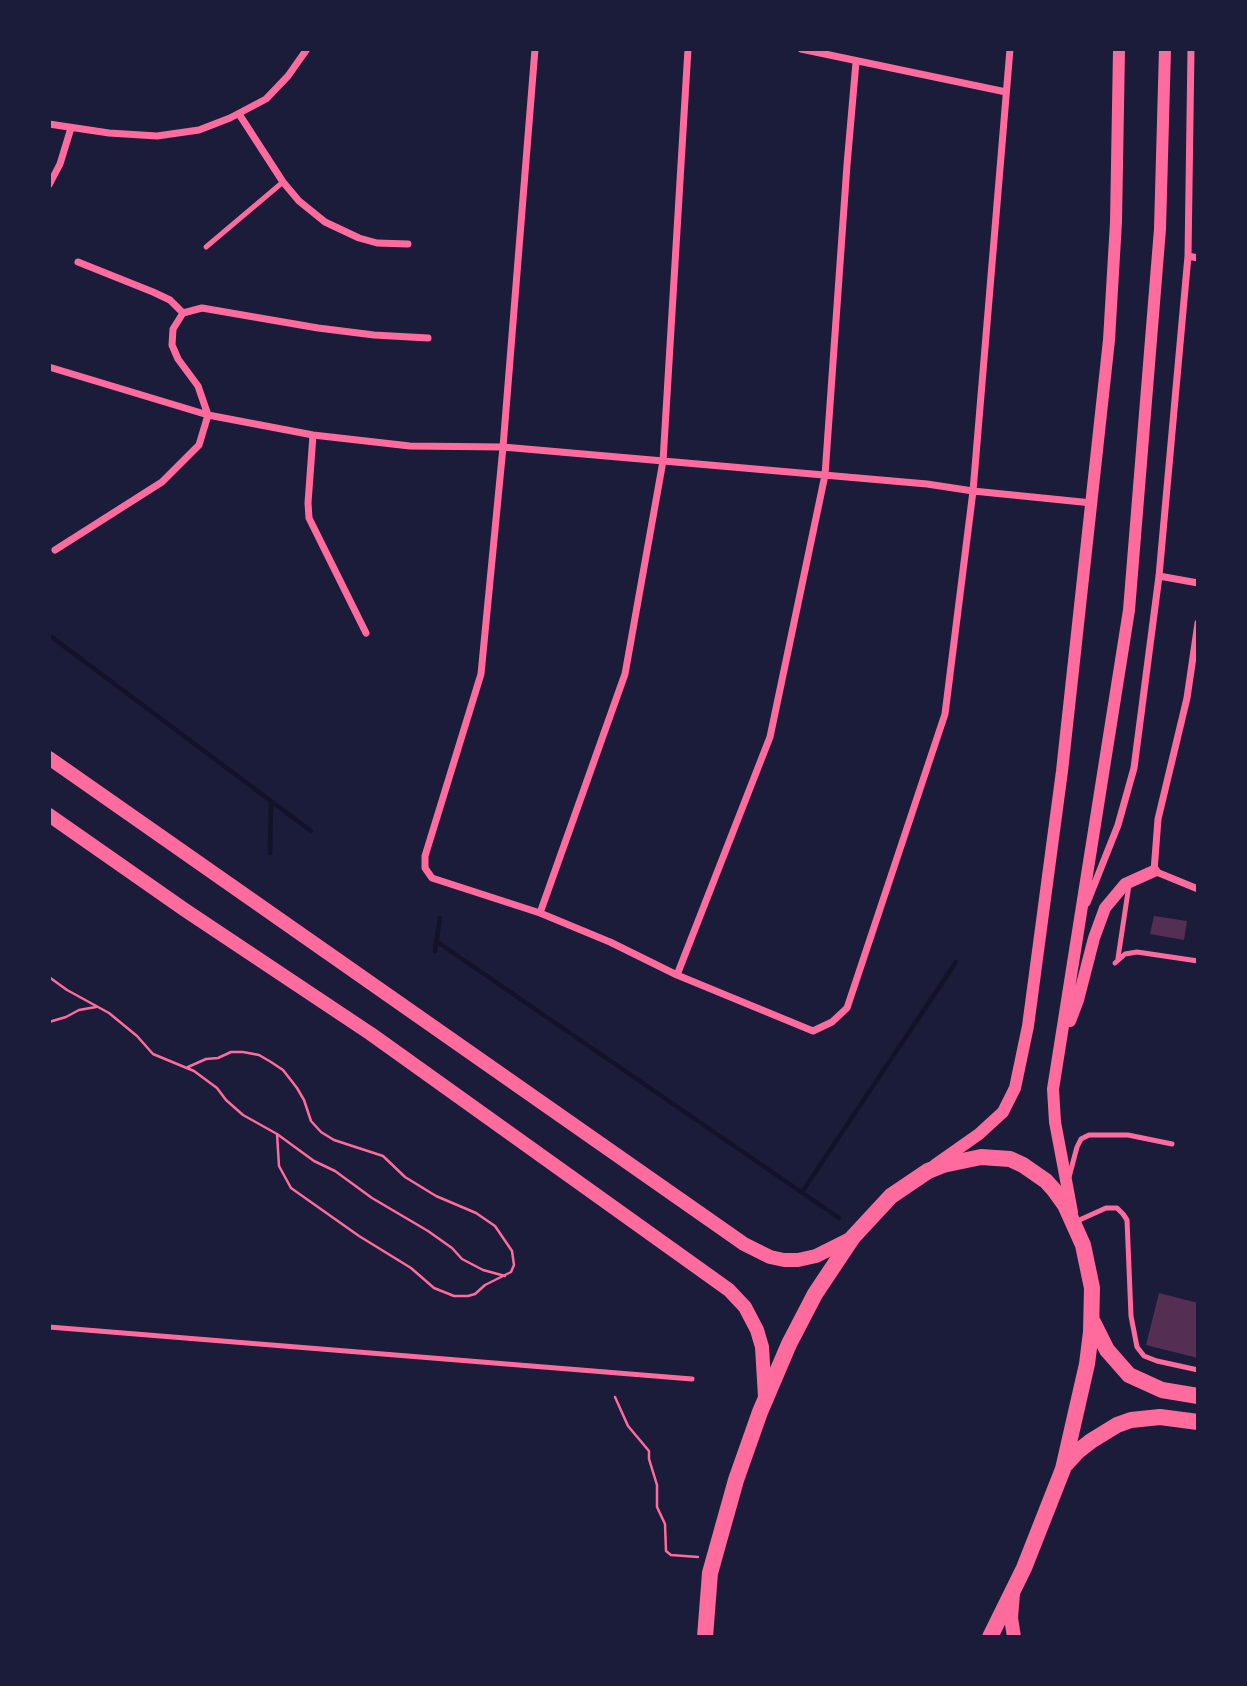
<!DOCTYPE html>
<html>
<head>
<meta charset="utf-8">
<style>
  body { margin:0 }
  #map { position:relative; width:1247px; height:1686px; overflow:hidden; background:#1b1b3a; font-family:"Titillium Web",sans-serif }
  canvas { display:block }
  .frame { position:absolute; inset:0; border:51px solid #1b1b3a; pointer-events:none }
</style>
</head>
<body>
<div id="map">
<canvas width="1247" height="1686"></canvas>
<div class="frame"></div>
</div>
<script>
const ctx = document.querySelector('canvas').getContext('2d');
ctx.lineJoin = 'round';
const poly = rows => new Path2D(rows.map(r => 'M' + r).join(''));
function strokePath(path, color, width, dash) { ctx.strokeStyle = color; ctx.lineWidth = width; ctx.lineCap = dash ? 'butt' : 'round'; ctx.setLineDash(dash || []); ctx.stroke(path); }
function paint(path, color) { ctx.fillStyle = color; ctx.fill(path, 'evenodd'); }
strokePath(poly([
  [49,635,311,831],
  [270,853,271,801],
  [436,941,839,1218],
  [435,951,440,918],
  [802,1192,956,962]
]), '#12122b', 4.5);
paint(poly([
  [1154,916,1187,921,1184,940,1150,934],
  [1159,1293,1198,1303,1198,1358,1146,1345]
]), '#542f53');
strokePath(poly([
  [49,977,67,990,109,1013,137,1036,153,1054,194,1071,217,1088,226,1100,243,1115,277,1134,314,1161,335,1171,372,1198,428,1231,452,1248,462,1259,483,1270,505,1276],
  [49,1022,66,1017,79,1010,96,1007],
  [188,1067,206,1059,218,1058,231,1052,243,1052,259,1055,271,1062,283,1070,297,1088,304,1100,311,1121,321,1132,334,1140,383,1156,405,1177,436,1196,476,1213,495,1226,512,1251,514,1265,511,1272,485,1285,475,1294,468,1296,454,1296,434,1288,411,1268,359,1236,291,1188,279,1166,277,1134],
  [615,1397,628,1426,649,1451,649,1459,657,1485,657,1507,665,1524,666,1551,671,1555,698,1557]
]), '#ff6b9d', 2.5);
strokePath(poly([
  [206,247,283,182],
  [1118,958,1129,885],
  [1115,963,1125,954,1137,952,1198,961],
  [1069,1177,1077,1147,1081,1139,1089,1135,1128,1135,1172,1144],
  [1075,1222,1106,1208,1117,1208,1123,1214,1127,1220,1131,1316,1137,1347,1144,1356,1157,1361,1198,1370],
  [49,1327,692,1379]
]), '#ff6b9d', 5);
strokePath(poly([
  [535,49,503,447,481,674,425,856,425,868,432,878,540,913,610,942,677,975,813,1031,832,1022,847,1008,945,714,973,491,1010,49],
  [801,49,1006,92],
  [239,114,283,182,299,201,325,222,359,238,377,243,408,244],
  [49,124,109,133,157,136,199,130,230,118,266,99,288,76,307,49],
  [49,185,60,164,71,128],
  [1188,256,1198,258],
  [78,262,153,292,170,300,183,313],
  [49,367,208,415,313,435,410,446,503,447,927,484,973,491,1092,503],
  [313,435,308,503,309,518,366,633],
  [55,550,162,482,199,445,208,415,198,386,178,359,172,345,173,329,183,313,202,308,318,328,374,335,428,338],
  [1159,576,1198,583],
  [1198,623,1187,698,1158,819,1154,871,1198,889],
  [1087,903,1118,825,1134,768,1159,576,1188,256,1191,49],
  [540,913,625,674,663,461,688,49],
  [677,975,770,737,825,475,847,165,856,62]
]), '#ff6b9d', 7);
strokePath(poly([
  [1070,1021,1078,1000,1094,938,1105,908,1125,884,1154,871],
  [935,1165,979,1134,1003,1112,1015,1088,1028,1026,1062,771,1109,340,1116,222,1119,49],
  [1072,1212,1055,1122,1053,1089,1129,610,1160,229,1165,49]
]), '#ff6b9d', 12);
strokePath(poly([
  [49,758,744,1244,770,1257,784,1260,798,1260,816,1256,852,1238],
  [49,815,185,910,371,1034,729,1290,745,1307,757,1330,762,1347,765,1397],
  [1013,1593,1011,1618,1014,1637]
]), '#ff6b9d', 14);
strokePath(poly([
  [1093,1322,1107,1350,1129,1375,1162,1390,1198,1396],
  [1066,1464,1077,1452,1091,1441,1117,1425,1131,1420,1160,1417,1198,1422],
  [705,1637,710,1573,736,1480,760,1412,789,1344,815,1294,853,1237,891,1196,928,1171,943,1165,981,1157,1010,1159,1023,1165,1046,1181,1055,1191,1065,1205,1083,1245,1092,1288,1091,1332,1087,1364,1063,1469,1024,1568,990,1637]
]), '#ff6b9d', 16);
</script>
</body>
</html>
